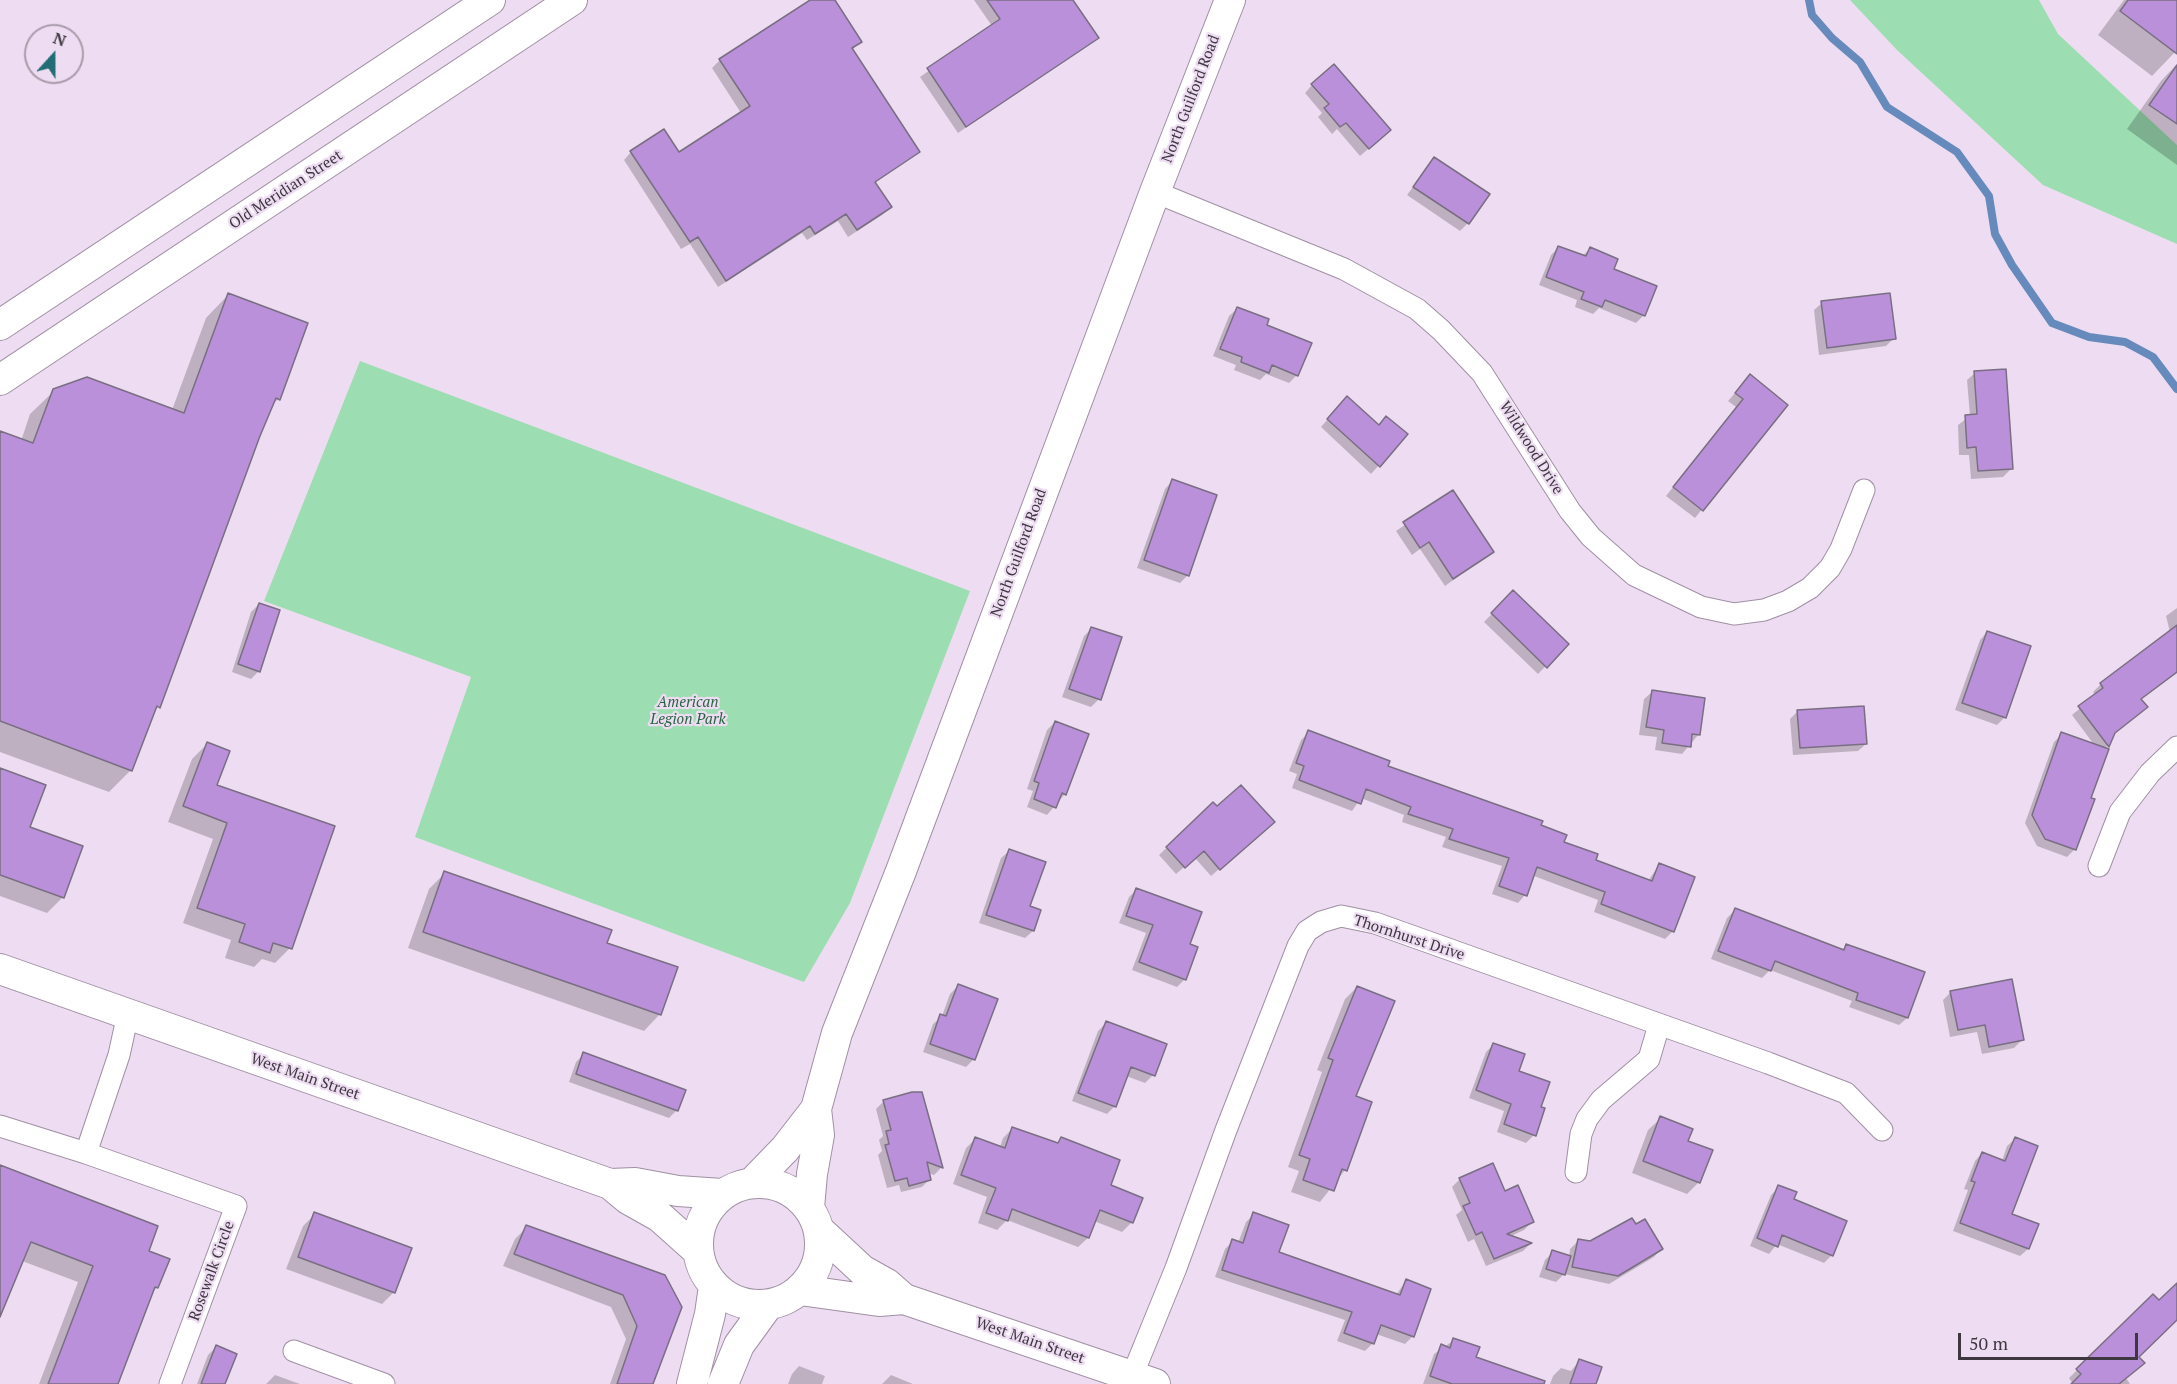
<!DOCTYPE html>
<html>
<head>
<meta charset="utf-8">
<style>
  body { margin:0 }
  #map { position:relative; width:2177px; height:1384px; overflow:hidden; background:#eeddf2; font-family:"PT Serif",serif }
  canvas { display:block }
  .north { position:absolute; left:24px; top:24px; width:60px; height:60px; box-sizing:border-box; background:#eeddf2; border:2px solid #a89baa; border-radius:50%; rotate:21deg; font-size:16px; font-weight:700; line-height:24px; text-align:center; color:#3e373f }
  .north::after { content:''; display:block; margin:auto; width:21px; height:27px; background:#226d75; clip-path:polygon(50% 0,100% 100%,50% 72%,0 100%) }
  .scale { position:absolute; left:1958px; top:1333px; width:180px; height:27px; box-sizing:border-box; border:3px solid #3e373f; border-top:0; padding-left:8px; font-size:18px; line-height:21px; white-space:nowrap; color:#3e373f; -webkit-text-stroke:4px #eeddf2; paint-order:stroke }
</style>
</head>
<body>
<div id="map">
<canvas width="2177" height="1384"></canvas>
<div class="north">N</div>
<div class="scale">50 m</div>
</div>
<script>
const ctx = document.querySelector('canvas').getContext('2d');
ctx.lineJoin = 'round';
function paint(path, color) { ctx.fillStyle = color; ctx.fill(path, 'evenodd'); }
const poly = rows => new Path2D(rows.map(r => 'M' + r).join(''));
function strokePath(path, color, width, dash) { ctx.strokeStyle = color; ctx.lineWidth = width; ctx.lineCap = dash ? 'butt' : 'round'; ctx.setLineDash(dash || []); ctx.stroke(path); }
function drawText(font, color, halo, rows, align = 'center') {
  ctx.font = font + ' "PT Serif",serif'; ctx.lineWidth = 4.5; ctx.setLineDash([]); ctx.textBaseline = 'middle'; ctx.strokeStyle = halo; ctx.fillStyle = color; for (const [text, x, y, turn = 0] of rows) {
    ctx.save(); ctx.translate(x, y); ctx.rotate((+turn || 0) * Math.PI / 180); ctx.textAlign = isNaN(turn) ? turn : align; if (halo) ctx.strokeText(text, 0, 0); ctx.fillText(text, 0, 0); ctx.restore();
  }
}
paint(poly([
  [1850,0,2039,0,2058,34,2177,145,2177,244,2043,185,1897,50],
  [360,361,970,591,850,903,804,982,415,837,471,677,264,601]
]), '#9dddb2');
paint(poly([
  [813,0,833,0,860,42,852,50,918,152,875,183,890,207,882,215,848,237,838,221,807,240,802,233,718,287,690,244,681,249,624,160,631,152,678,154,741,113,712,68,720,60],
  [974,0,1072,0,1097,37,958,133,920,77,992,26],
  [2124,0,2177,0,2177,50,2152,76,2098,35],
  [2177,64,2177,165,2127,129,2161,81],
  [1312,85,1381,138,1360,156,1337,129,1332,134,1318,117,1322,113,1305,93],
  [1434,159,1468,223,1460,231,1407,195],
  [1559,247,1582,256,1590,249,1612,270,1644,315,1636,323,1599,308,1593,314,1575,307,1577,300,1539,285,1551,255],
  [228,295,278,399,271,406,158,707,153,712,131,770,109,792,0,752,0,433,21,441,30,414,54,391,172,410,206,318],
  [1822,303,1894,338,1886,346,1819,355,1814,310],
  [1237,309,1265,326,1297,375,1289,383,1266,374,1260,380,1234,370,1236,365,1213,356,1229,316],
  [1975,373,2011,469,2003,477,1971,479,1969,455,1959,455,1958,425,1970,416,1967,380],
  [1750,376,1786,405,1695,518,1666,496,1736,407,1728,401],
  [1339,406,1379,426,1406,435,1371,474,1321,427],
  [1172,481,1188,575,1180,583,1137,568,1165,489],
  [1453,492,1492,552,1445,586,1420,549,1412,555,1396,531],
  [1513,592,1567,644,1538,674,1484,622],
  [259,604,259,671,251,679,232,672,251,612],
  [2177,608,2177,672,2140,700,2146,707,2112,735,2105,750,2075,849,2067,857,2037,846,2025,823,2054,742,2062,734,2095,746,2072,715,2096,695,2093,692,2101,684,2170,632,2166,616],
  [1092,628,1121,638,1099,699,1091,707,1062,697,1084,636],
  [1987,632,2005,717,1997,725,1955,710,1980,640],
  [1652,692,1699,734,1682,754,1655,750,1657,737,1639,735,1644,699],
  [1798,711,1866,744,1858,751,1793,755,1790,719],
  [1055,722,1065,794,1047,815,1027,807,1033,791,1027,789,1047,730],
  [1309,732,1386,767,1539,826,1594,861,1648,881,1659,865,1673,931,1665,939,1594,912,1598,900,1534,876,1525,895,1518,903,1492,894,1502,866,1442,847,1446,837,1402,822,1404,815,1361,798,1352,811,1292,788,1297,774,1289,771,1301,740],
  [207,744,215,786,290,948,275,963,262,959,254,967,225,958,231,940,183,923,213,839,168,822,192,759],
  [0,769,63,897,47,913,0,896],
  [1213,804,1217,808,1265,830,1211,876,1195,858,1176,874,1159,855],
  [1009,851,1028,907,1039,911,1033,931,1025,938,979,923,1001,858],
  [445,873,605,943,660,1014,644,1031,408,948,429,889],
  [1137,889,1188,945,1185,979,1177,987,1132,970,1146,933,1119,923,1129,897],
  [1735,910,1841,951,1846,945,1907,1018,1899,1025,1849,1007,1852,1001,1770,970,1762,978,1711,959,1727,918],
  [958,986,974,1059,966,1067,923,1052,933,1024,942,1016,950,994],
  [1357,987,1354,1097,1345,1170,1320,1202,1291,1192,1299,1171,1288,1167,1322,1072,1317,1070,1345,999],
  [1951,992,2022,1040,2014,1048,1982,1054,1977,1032,1950,1037,1943,1000],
  [1106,1023,1153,1075,1145,1083,1126,1076,1115,1106,1107,1114,1072,1101,1098,1031],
  [1494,1044,1517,1072,1539,1107,1534,1135,1526,1143,1497,1132,1504,1111,1469,1098,1486,1052],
  [584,1054,677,1110,669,1118,569,1082,576,1062],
  [921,1094,941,1168,934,1175,928,1173,930,1179,922,1187,901,1192,899,1185,887,1188,878,1155,882,1151,879,1140,883,1136,876,1109,884,1101],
  [1661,1118,1687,1142,1699,1182,1687,1194,1632,1173,1648,1130],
  [1013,1128,1056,1144,1061,1139,1109,1186,1132,1222,1122,1232,1094,1221,1088,1238,1078,1247,1007,1220,997,1230,978,1223,987,1197,953,1184,966,1148,976,1138,1000,1147,1003,1138],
  [2015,1139,2010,1215,2037,1225,2028,1249,2020,1256,1953,1231,1968,1190,1964,1189,1975,1161,1982,1153,2002,1161,2007,1146],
  [0,1168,147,1252,157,1287,151,1294,116,1384,39,1384,78,1282,22,1261,0,1318],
  [1460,1179,1504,1193,1532,1222,1524,1230,1509,1237,1530,1244,1523,1251,1486,1266,1474,1239,1468,1242,1456,1215,1462,1210,1452,1187],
  [1779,1187,1792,1200,1832,1255,1824,1263,1777,1244,1769,1254,1750,1246,1771,1195],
  [315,1214,394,1292,382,1304,286,1269,303,1226],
  [1254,1214,1277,1253,1396,1295,1406,1281,1413,1336,1405,1344,1376,1334,1373,1343,1365,1351,1337,1341,1345,1320,1215,1277,1225,1249,1233,1241,1238,1243,1246,1222],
  [527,1227,664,1276,651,1384,610,1384,626,1339,611,1307,503,1266,515,1239],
  [1578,1241,1661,1249,1654,1257,1609,1284,1564,1274,1556,1282,1539,1277,1545,1260,1553,1252,1569,1257,1570,1249],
  [2177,1285,2177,1319,2137,1357,2126,1378,2130,1384,2073,1384,2069,1378,2152,1296,2159,1302],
  [1454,1340,1475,1358,1507,1384,1423,1384,1434,1354],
  [216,1347,224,1384,197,1384,208,1355],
  [1579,1361,1594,1384,1550,1384,1553,1376,1561,1368,1571,1371],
  [799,1366,825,1376,822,1384,788,1384,792,1374],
  [275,1375,300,1384,266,1384],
  [891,1375,913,1384,882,1384]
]), '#0003');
strokePath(poly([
  [1809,0,1812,15,1832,38,1860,62,1887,107,1957,152,1989,196,1995,234,2012,265,2052,323,2089,337,2125,342,2153,357,2177,389]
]), '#668abb', 8);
const building = poly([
  [810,0,835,0,862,42,852,48,920,152,875,182,892,207,857,230,846,214,815,234,810,226,726,281,698,237,690,242,630,151,664,129,679,152,750,106,719,59,810,0],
  [987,0,1073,0,1099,38,966,127,927,68,1000,19,987,0],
  [2128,0,2177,0,2177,54,2120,11,2128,0],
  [1334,64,1391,130,1369,149,1346,123,1340,127,1324,108,1329,104,1311,84,1334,64],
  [2177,65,2177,124,2149,105,2177,65],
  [1434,157,1490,194,1469,224,1413,187,1434,157],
  [1558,246,1586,256,1590,247,1618,259,1614,269,1657,286,1645,316,1605,300,1602,307,1581,299,1584,292,1546,277,1558,246],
  [228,293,308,323,280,400,276,398,260,436,160,708,157,706,132,771,0,721,0,431,33,443,53,389,87,377,184,413,228,293],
  [1890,293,1896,339,1827,348,1821,301,1890,293],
  [1237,307,1269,319,1267,325,1312,343,1298,376,1272,365,1269,373,1241,362,1242,357,1220,349,1237,307],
  [2006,369,2013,469,1978,471,1976,447,1967,448,1965,415,1977,414,1974,371,2006,369],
  [1750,374,1788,405,1703,511,1673,487,1743,399,1735,393,1750,374],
  [1347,396,1379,425,1386,416,1408,434,1380,467,1327,419,1347,396],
  [1172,479,1217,495,1189,576,1144,560,1172,479],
  [1453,490,1494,552,1453,579,1429,542,1420,548,1403,522,1453,490],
  [1513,590,1569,644,1547,668,1491,613,1513,590],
  [259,603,280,610,260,672,238,664,259,603],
  [2177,625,2177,672,2141,699,2148,707,2115,733,2109,747,2078,706,2103,688,2100,683,2177,625],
  [1091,627,1122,637,1101,700,1069,689,1091,627],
  [1987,631,2031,646,2006,718,1962,703,1987,631],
  [1652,690,1705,698,1700,735,1692,734,1691,747,1662,743,1664,730,1646,727,1652,690],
  [1864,706,1867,744,1800,748,1797,710,1864,706],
  [1055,721,1089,734,1066,795,1062,793,1056,808,1034,799,1039,783,1034,781,1055,721],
  [1308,730,1390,761,1388,766,1543,821,1541,825,1567,835,1564,842,1598,854,1596,860,1652,881,1659,863,1695,877,1674,932,1601,904,1605,892,1537,867,1527,896,1499,886,1509,858,1449,839,1453,829,1408,814,1411,807,1366,789,1361,804,1299,780,1304,766,1296,763,1308,730],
  [2061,732,2109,749,2091,798,2095,799,2076,850,2045,839,2032,815,2061,732],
  [207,742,230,751,217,785,335,826,292,949,273,943,270,953,239,942,245,924,197,908,227,823,183,806,207,742],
  [0,768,46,785,30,827,83,846,64,898,0,875,0,768],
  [1241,785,1275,822,1220,870,1204,851,1185,868,1166,847,1213,802,1217,806,1241,785],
  [1009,849,1046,862,1030,906,1041,910,1034,931,986,915,1009,849],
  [444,871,612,930,607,943,678,967,661,1015,423,932,444,871],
  [1136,888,1202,912,1190,944,1198,947,1186,980,1139,962,1153,925,1126,916,1136,888],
  [1735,908,1844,950,1846,944,1925,972,1908,1018,1856,1000,1858,993,1775,961,1771,971,1718,951,1735,908],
  [2012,979,2024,1040,1989,1047,1985,1025,1958,1030,1950,991,2012,979],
  [958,984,998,999,975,1060,930,1044,940,1014,946,1016,958,984],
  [1357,986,1395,1001,1356,1096,1372,1102,1347,1171,1342,1169,1334,1191,1303,1180,1310,1159,1299,1155,1333,1060,1328,1058,1357,986],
  [1106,1021,1167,1044,1155,1076,1131,1067,1116,1107,1078,1093,1106,1021],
  [1493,1043,1525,1054,1519,1071,1550,1082,1541,1107,1545,1108,1536,1136,1504,1124,1511,1104,1476,1090,1493,1043],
  [583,1052,686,1090,678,1111,576,1074,583,1052],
  [912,1092,922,1092,943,1168,927,1162,931,1180,909,1186,907,1178,895,1181,885,1145,889,1144,886,1131,891,1130,883,1100,912,1092],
  [1660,1116,1693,1129,1688,1141,1713,1150,1700,1183,1643,1161,1660,1116],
  [1012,1127,1058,1143,1061,1137,1120,1160,1111,1185,1143,1198,1133,1223,1100,1210,1089,1238,1012,1209,1008,1221,986,1213,996,1188,961,1175,975,1137,1005,1148,1012,1127],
  [2015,1137,2038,1146,2012,1214,2039,1224,2029,1249,1960,1223,1975,1182,1971,1181,1982,1152,2005,1161,2015,1137],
  [1493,1163,1505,1191,1518,1185,1534,1222,1507,1234,1532,1243,1494,1259,1482,1232,1476,1235,1463,1206,1470,1203,1459,1178,1493,1163],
  [0,1165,158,1226,149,1251,170,1259,158,1288,155,1287,118,1384,48,1384,93,1266,31,1242,0,1317,0,1165],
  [1778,1185,1797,1192,1794,1199,1847,1221,1833,1256,1782,1235,1778,1247,1757,1238,1778,1185],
  [314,1212,412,1248,395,1293,298,1257,314,1212],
  [1253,1212,1289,1225,1279,1252,1400,1295,1406,1279,1431,1289,1414,1337,1381,1325,1374,1344,1344,1333,1352,1312,1222,1270,1232,1239,1243,1243,1253,1212],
  [1632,1218,1636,1224,1645,1219,1663,1249,1618,1276,1572,1267,1578,1239,1590,1241,1632,1218],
  [526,1225,665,1275,682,1307,653,1384,617,1384,637,1326,623,1295,514,1254,526,1225],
  [1552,1250,1571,1256,1565,1275,1546,1269,1552,1250],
  [2177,1283,2177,1320,2139,1357,2145,1363,2119,1384,2071,1384,2081,1374,2076,1369,2153,1294,2159,1300,2177,1283],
  [1453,1338,1480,1347,1476,1357,1545,1381,1544,1384,1452,1384,1430,1376,1441,1344,1450,1348,1453,1338],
  [216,1345,237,1354,225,1384,201,1384,216,1345],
  [1579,1359,1602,1367,1596,1384,1570,1384,1579,1359]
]);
paint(building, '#bb90da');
strokePath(building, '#796e82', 1.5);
const street = poly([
  [1155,192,1344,269,1417,309,1441,330,1482,373,1570,511,1591,537,1634,575,1701,607,1734,614,1764,610,1788,601,1810,588,1830,568,1841,549,1864,490],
  [2099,866,2120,812,2150,773,2177,747],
  [128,1014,119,1055,86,1153,236,1206,170,1384],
  [0,1126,86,1153],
  [1576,1172,1581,1134,1587,1119,1601,1100,1649,1059,1659,1025],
  [294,1351,384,1384],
  [1132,1376,1176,1268,1226,1130,1298,946,1307,931,1321,922,1341,916,1375,923,1768,1063,1846,1093,1882,1130]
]);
const secondary = poly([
  [0,325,490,0],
  [0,380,572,0],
  [0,969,610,1184,635,1183,678,1191,722,1194],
  '698 1244a61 61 0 1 1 122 0a61 61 0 1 1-122 0Z',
  [752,1183,785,1149,816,1109],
  [610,1184,628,1199,660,1217,698,1251],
  [809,1208,812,1174,819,1135,816,1109,837,1033,901,871,1155,192,1230,0],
  [820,1231,862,1270,887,1284,904,1299,1155,1384],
  [800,1290,879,1301,904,1299],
  [692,1384,710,1314,714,1286],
  [723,1384,739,1345,768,1305]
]);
strokePath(street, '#a090a3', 23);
strokePath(secondary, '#a090a3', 32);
strokePath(street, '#fff', 21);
strokePath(secondary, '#fff', 30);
drawText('15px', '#3e373f', '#eeddf2', [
  ["North Guilford Road",1191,99,-69],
  ["Old Meridian Street",286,190,-33],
  ["Wildwood Drive",1531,448,58],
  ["North Guilford Road",1019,553,-70],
  ["Thornhurst Drive",1409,938,18],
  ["West Main Street",305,1077,19],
  ["Rosewalk Circle",212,1271,-70],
  ["West Main Street",1030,1341,19]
]);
drawText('italic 15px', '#286542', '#eeddf2', [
  ["American",688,703],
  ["Legion Park",688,720]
]);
</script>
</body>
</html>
